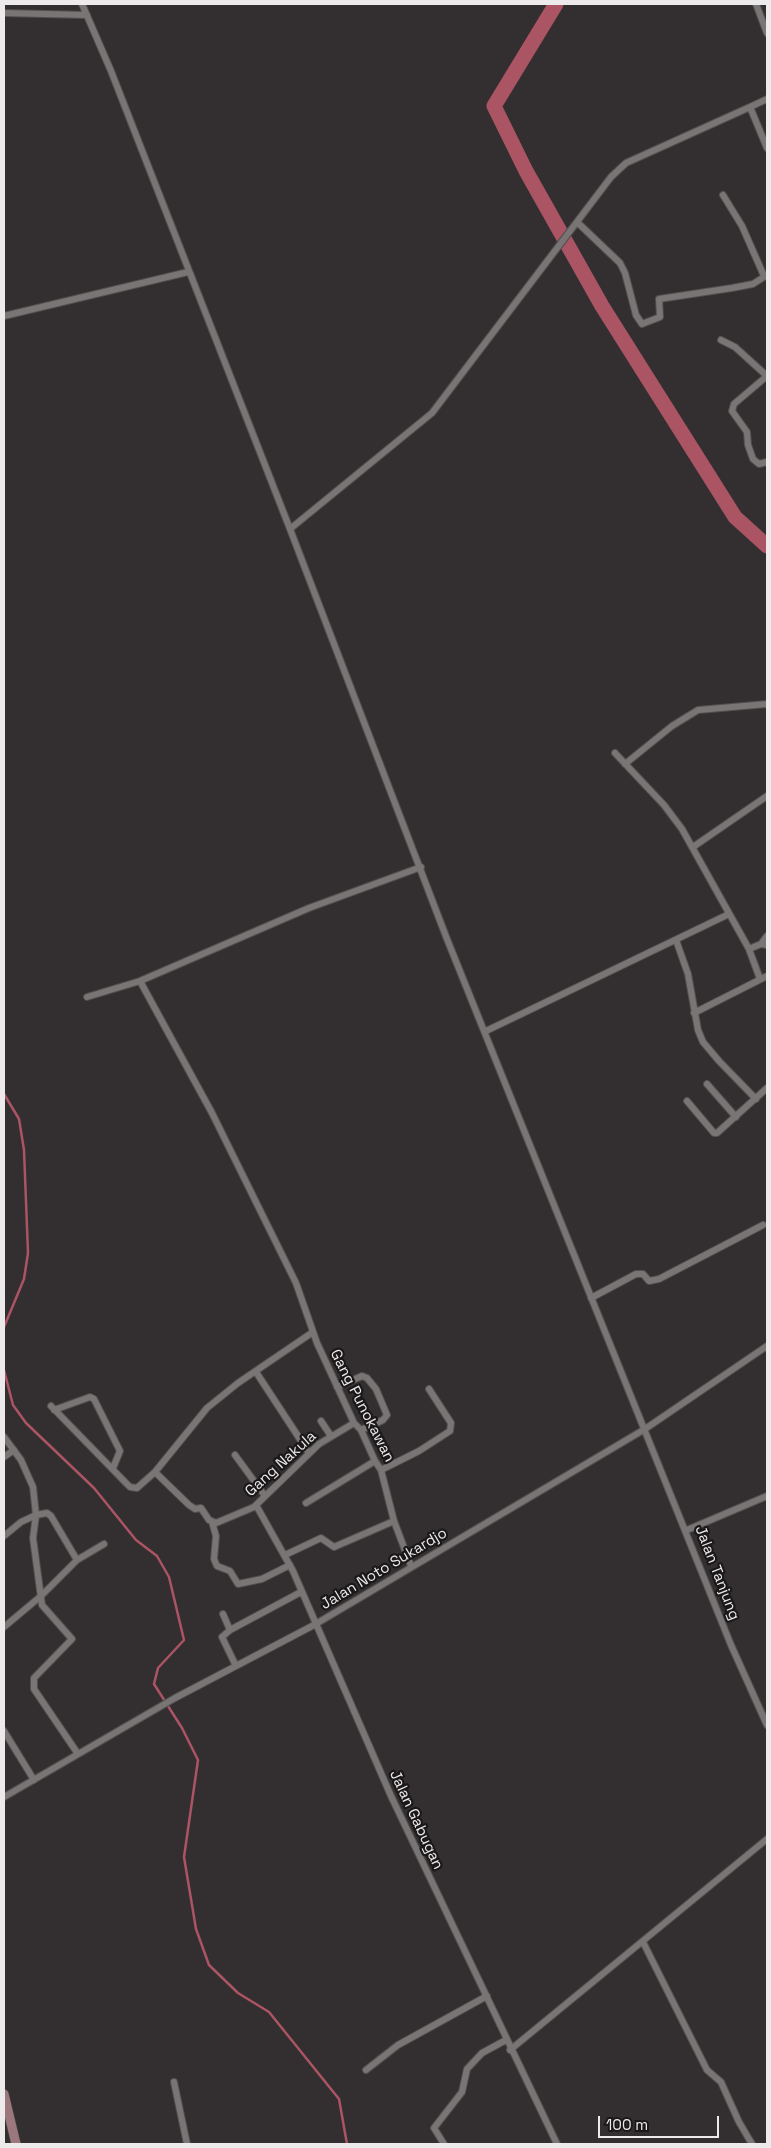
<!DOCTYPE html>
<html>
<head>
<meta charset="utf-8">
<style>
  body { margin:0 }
  #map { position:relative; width:771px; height:2148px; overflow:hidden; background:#332f30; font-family:"Space Grotesk",sans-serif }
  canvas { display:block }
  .frame { position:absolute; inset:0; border:5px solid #eceaea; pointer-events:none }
  .scale { position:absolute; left:598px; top:2116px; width:121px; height:22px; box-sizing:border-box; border:2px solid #eceaea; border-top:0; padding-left:6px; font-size:15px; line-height:18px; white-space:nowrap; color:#eceaea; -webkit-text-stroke:4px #1a1818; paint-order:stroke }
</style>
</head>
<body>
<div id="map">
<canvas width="771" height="2148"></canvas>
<div class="frame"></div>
<div class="scale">100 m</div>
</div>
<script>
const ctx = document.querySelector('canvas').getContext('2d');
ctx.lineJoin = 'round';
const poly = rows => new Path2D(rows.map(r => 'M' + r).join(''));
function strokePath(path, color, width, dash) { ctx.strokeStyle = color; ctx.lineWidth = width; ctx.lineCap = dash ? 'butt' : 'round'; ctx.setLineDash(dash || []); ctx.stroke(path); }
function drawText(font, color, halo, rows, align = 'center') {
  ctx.font = font + ' "Space Grotesk",sans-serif'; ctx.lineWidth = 4.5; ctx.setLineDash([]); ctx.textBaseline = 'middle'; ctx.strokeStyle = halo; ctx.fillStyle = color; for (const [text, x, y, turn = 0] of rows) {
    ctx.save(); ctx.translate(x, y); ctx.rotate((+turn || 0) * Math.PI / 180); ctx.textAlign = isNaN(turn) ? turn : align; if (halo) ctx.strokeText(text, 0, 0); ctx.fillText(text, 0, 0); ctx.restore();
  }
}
strokePath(poly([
  [4,1094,19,1119,24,1150,28,1253,24,1279,4,1327],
  [4,1370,13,1405,26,1423,94,1488,136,1540,157,1556,169,1577,184,1640,158,1668,154,1684,182,1728,198,1760,184,1857,196,1929,209,1965,238,1993,269,2012,339,2099,347,2144]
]), '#aa5464', 2.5);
strokePath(poly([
  [556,4,494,106,526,171,602,306,735,517,767,546]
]), '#aa5464', 15);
const minor = poly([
  [82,4,111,71,290,529,447,939,731,1645,767,1725],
  [756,4,767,33],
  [4,13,87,15],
  [767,99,750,107,767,148],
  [723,195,742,226,764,276],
  [577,222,620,263,625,273,636,315,642,324,660,317,659,299,732,288,753,284,767,275],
  [4,316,188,272],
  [721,340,735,347,767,376],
  [767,376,734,404,732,411,747,432,748,445,753,459,759,464,767,462],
  [290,529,432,413,611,177,626,163,750,107],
  [615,753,664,805,682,829,749,949,761,944,767,945],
  [625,764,672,726,698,710,767,704],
  [693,847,767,796],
  [676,940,688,974,698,1030,703,1042,719,1061,756,1099],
  [761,944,767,936],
  [749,949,760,979],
  [140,981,212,1113,296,1283,317,1343,354,1423,361,1430,375,1461,381,1470,394,1521,411,1566],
  [87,997,140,981,309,908,421,867],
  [694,1013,767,976],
  [486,1031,729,914],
  [707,1084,736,1117],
  [687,1101,714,1133,717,1133,767,1088],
  [591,1298,636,1274,643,1274,649,1281,659,1279,763,1225],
  [256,1372,309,1453],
  [337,1387,362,1376,367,1378,376,1389,387,1415,383,1420,361,1430],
  [51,1406,125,1482,130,1487,137,1488,155,1472,207,1408,238,1383,313,1332],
  [54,1410,90,1397,94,1399,120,1451,113,1468],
  [321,1421,331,1436],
  [4,1437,21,1460,33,1487,36,1515,33,1538,42,1605,72,1639,34,1678,34,1689,78,1754],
  [235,1455,265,1496],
  [4,1457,14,1450],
  [381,1470,419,1451,450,1431,451,1423,429,1389],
  [155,1472,189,1505,195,1509,201,1508,209,1520,216,1523,254,1507,319,1444,354,1423],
  [306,1503,375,1461],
  [256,1505,293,1571,391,1796,557,2144],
  [212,1522,216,1536,214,1559,217,1566,230,1571,238,1584,262,1579,290,1565],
  [687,1530,767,1496],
  [4,1536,21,1522,36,1515,47,1513,51,1516,77,1560],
  [285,1555,321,1538,334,1547,394,1521],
  [223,1614,230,1630,301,1592],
  [4,1627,41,1596,77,1560,104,1544],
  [230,1630,222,1637,236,1666],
  [4,1731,34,1780],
  [4,1797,175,1698,314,1625,645,1429,767,1346],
  [643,1942,707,2070,721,2082,739,2122,752,2144],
  [510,2050,767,1839],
  [366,2070,398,2045,487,1996],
  [174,2082,187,2144],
  [444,2144,434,2128,462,2092,467,2069,482,2053,506,2040]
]);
const secondary = poly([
  [4,2094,16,2144]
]);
strokePath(minor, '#514f4f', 8);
strokePath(secondary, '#514f4f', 10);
strokePath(minor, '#797575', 6);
strokePath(secondary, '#9c787e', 9);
drawText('15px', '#eceaea', '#1a1818', [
  ["Gang Punokawan",362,1406,63],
  ["Gang Nakula",281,1464,-42],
  ["Jalan Noto Sukardjo",384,1569,-31],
  ["Jalan Tanjung",717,1573,69],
  ["Jalan Gabugan",416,1820,65]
]);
</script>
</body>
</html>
